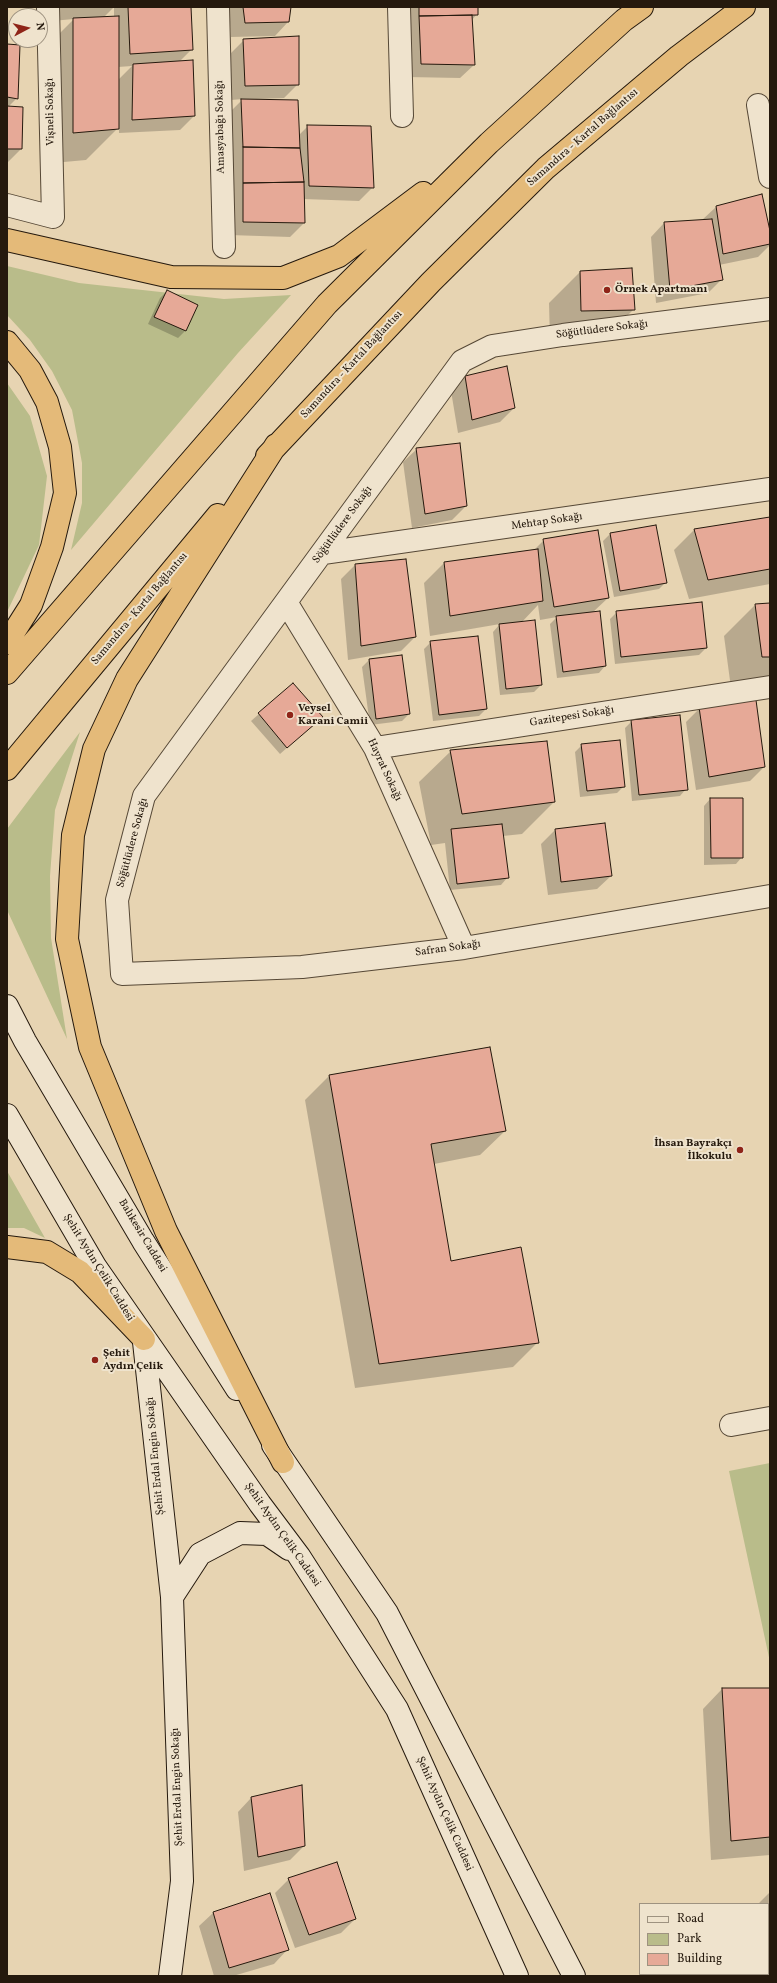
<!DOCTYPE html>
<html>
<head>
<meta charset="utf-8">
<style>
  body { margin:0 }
  #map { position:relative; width:777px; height:1983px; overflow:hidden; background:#e7d4b2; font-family:Vollkorn,serif }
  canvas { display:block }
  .frame { position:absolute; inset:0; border:8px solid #25190d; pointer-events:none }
  .legend { position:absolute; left:639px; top:1903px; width:130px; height:72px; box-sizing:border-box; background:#efe3cd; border:1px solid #9e9280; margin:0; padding:5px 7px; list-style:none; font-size:12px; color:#25190d }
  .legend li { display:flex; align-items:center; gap:8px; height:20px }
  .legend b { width:20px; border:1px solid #9e9280 }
  .north { position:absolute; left:8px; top:8px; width:40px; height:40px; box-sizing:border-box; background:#efe3cd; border:1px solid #9e9280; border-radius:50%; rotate:83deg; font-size:11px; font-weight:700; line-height:16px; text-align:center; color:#25190d }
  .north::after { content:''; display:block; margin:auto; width:14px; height:18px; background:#8f2418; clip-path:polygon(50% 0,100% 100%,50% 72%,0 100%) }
</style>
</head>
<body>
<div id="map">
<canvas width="777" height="1983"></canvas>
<div class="frame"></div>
<ul class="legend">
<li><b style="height:5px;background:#efe3cd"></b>Road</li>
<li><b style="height:11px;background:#b9bc8a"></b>Park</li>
<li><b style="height:11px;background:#e6a997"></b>Building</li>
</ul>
<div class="north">N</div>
</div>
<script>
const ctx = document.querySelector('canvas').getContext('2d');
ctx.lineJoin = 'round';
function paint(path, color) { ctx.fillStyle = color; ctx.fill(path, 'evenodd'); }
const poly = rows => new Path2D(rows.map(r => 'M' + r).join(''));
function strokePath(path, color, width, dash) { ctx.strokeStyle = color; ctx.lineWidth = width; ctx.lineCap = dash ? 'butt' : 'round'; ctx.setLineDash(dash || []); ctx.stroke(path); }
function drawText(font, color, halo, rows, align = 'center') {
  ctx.font = font + ' Vollkorn,serif'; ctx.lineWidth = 4; ctx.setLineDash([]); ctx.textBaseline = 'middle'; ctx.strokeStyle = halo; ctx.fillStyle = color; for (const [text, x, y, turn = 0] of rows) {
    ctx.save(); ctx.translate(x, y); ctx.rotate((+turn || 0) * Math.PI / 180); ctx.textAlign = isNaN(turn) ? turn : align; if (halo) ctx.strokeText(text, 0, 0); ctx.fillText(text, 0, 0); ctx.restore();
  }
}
paint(poly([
  [7,266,79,283,224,299,291,295,238,353,71,550,82,503,82,463,72,410,52,371,30,340,7,315],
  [7,383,30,416,47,476,39,545,7,612],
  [80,732,55,810,50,876,51,938,67,1039,7,910,7,829],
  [7,1171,45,1238,24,1228,7,1228],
  [770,1463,770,1662,729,1471]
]), '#b9bc8a');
paint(poly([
  [51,7,114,7,103,18,114,17,114,7,190,7,192,49,179,62,194,116,180,130,119,133,119,127,86,160,42,164,42,51,74,19,52,21],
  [132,66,118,80,118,67],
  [229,7,290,7,288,22,275,36,231,37],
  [405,7,477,7,477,14,471,21,474,65,460,78,407,77],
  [244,40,298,84,284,98,258,99,258,101,299,135,308,126,373,187,359,201,303,199,304,223,290,237,229,235,228,114,243,99,231,100,230,54],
  [7,45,17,98,8,107,21,149,7,163],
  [716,207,770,236,770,245,758,257,719,265,722,279,708,293,656,303,651,237,664,223,702,220],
  [580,272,634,309,602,341,550,342,549,303],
  [167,291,197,305,185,331,178,338,148,324,160,298],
  [506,367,514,408,500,422,458,433,451,391,465,377],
  [417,449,466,506,452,520,412,528,403,462],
  [770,518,770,584,689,599,674,550,694,530],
  [655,526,666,582,659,589,614,597,603,541,610,534],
  [544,540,608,598,592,613,605,666,599,673,557,678,550,624,557,617,540,620,538,605,521,623,541,685,534,692,500,695,493,632,500,624,430,636,424,583,444,563,533,551],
  [355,565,415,637,401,651,348,660,341,579],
  [770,604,770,686,731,688,724,636,755,605],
  [617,612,706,648,699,655,615,664,610,619],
  [431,642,486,709,479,716,433,721,424,649],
  [401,656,409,714,402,721,370,725,362,667,369,660],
  [293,684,322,717,280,754,251,721],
  [700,708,764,767,750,781,696,790,686,722],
  [632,721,686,789,680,796,632,801,625,728],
  [582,745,624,786,617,793,580,797,575,752],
  [451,751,554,802,522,834,503,836,507,878,501,885,450,890,445,843,431,845,419,782],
  [710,799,742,857,736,864,704,865,704,806],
  [555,830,611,876,597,889,548,895,541,844],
  [330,1075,505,1131,480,1155,434,1164,451,1262,538,1342,513,1367,355,1388,305,1100],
  [722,1689,770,1689,770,1855,711,1860,703,1709],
  [251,1798,304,1846,290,1860,244,1871,238,1812],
  [289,1879,355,1919,341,1933,295,1948,275,1893],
  [770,1892,770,1976,759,1976,759,1974,768,1974,768,1904,758,1904],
  [213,1913,287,1950,274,1964,233,1976,214,1976,199,1926]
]), '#0003');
const building = poly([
  [128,7,191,7,193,50,130,54,128,7],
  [243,7,291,7,289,22,245,23,243,7],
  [419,7,478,7,478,15,419,16,419,7],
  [472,15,475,65,421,64,419,16,472,15],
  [119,16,119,129,73,133,73,18,119,16],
  [299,36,299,85,245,86,243,39,299,36],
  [7,44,20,45,18,99,7,97,7,44],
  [193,60,195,116,132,120,133,64,193,60],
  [241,99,298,100,300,148,243,147,241,99],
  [7,106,23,107,22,149,7,149,7,106],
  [307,125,371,126,374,188,309,186,307,125],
  [243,147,300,148,304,182,243,183,243,147],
  [304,182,305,223,243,222,243,183,304,182],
  [762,194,770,231,770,244,723,254,716,206,762,194],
  [712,219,723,280,670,290,664,222,712,219],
  [632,268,635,310,581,311,580,271,632,268],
  [167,290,198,305,186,331,154,317,167,290],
  [507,366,515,408,472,420,465,376,507,366],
  [460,443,467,506,425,514,416,448,460,443],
  [770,517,770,569,708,580,694,529,770,517],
  [656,525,667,583,620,591,610,533,656,525],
  [598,530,609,598,554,607,543,539,598,530],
  [538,549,543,601,450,616,444,562,538,549],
  [406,559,416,637,361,646,355,564,406,559],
  [702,602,707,648,621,657,616,611,702,602],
  [770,603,770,657,762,657,755,604,770,603],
  [600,611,606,666,563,672,556,616,600,611],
  [535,620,542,685,506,689,499,624,535,620],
  [478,636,487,709,439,715,430,641,478,636],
  [402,655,410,714,376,719,369,659,402,655],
  [293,683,323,717,287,748,258,713,293,683],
  [756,700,765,767,709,777,699,707,756,700],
  [680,715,688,790,639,795,631,720,680,715],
  [620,740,625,787,587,791,581,744,620,740],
  [547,741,555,802,462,814,450,750,547,741],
  [710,798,743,798,743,858,711,858,710,798],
  [605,823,612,876,561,882,555,829,605,823],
  [502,824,509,878,457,884,451,829,502,824],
  [490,1047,506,1131,431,1144,451,1261,521,1247,539,1343,379,1364,329,1075,490,1047],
  [722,1688,770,1688,770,1837,731,1841,722,1688],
  [302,1785,305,1846,258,1857,251,1797,302,1785],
  [337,1862,356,1919,309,1935,288,1878,337,1862],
  [270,1893,289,1950,229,1968,213,1912,270,1893]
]);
paint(building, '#e6a997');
strokePath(building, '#25190d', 1);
const street = poly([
  [218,7,224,247],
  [399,7,402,116],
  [758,105,770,177],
  [7,205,53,217,48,7],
  [770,309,563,335,492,346,462,361,144,796,117,900,122,974,302,967,464,948,770,896],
  [323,553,770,489],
  [286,602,375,748,464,948],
  [375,748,770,687],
  [731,1425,770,1418]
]);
const secondary = poly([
  [7,1006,25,1041,143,1241,237,1389],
  [7,1115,95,1266,260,1504,299,1556,397,1709,517,1976],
  [144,1342,172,1597,182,1881,170,1976],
  [273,1445,387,1613,574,1976],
  [172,1597,200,1554,240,1533,267,1534,289,1549]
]);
const highway = poly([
  [7,240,171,277,283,278,339,256,423,193],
  [7,342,30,370,47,402,60,447,65,493,52,547,31,605,7,643],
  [276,445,127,679,94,749,73,835,67,939,90,1047,166,1231,283,1462],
  [267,456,431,282,546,168,679,56,744,7],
  [7,673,327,304,489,143,624,20,642,7],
  [7,769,218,515],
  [7,1247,47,1252,80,1272,144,1339]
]);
strokePath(street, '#564836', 24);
strokePath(secondary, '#25190d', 24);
strokePath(highway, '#25190d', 24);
strokePath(street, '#efe3cd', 22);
strokePath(secondary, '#efe3cd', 22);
strokePath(highway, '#e4ba79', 22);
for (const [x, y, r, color] of [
  [607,290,4,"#8f2418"],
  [290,715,4,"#8f2418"],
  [740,1150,4,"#8f2418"],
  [95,1360,4,"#8f2418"]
]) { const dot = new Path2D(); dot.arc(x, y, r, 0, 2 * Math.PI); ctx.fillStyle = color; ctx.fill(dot); strokePath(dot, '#efe3cd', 1.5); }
drawText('11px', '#25190d', '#efe3cd', [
  ["Vişneli Sokağı",51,112,-91],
  ["Amasyabağı Sokağı",221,127,-91],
  ["Samandıra - Kartal Bağlantısı",583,138,-41],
  ["Söğütlüdere Sokağı",602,330,-7],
  ["Samandıra - Kartal Bağlantısı",352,365,-47],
  ["Mehtap Sokağı",547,522,-8],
  ["Söğütlüdere Sokağı",343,525,-54],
  ["Samandıra - Kartal Bağlantısı",140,609,-50],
  ["Gazitepesi Sokağı",572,717,-9],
  ["Hayrat Sokağı",384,770,65],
  ["Söğütlüdere Sokağı",133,843,-75],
  ["Safran Sokağı",448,949,-8],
  ["Balıkesir Caddesi",142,1236,59],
  ["Şehit Aydın Çelik Caddesi",98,1268,58],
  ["Şehit Erdal Engin Sokağı",156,1456,-95],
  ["Şehit Aydın Çelik Caddesi",282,1535,55],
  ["Şehit Erdal Engin Sokağı",178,1787,-92],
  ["Şehit Aydın Çelik Caddesi",444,1814,66]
]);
drawText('bold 11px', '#25190d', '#efe3cd', [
  ["Örnek Apartmanı",615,290],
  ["Veysel",298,709],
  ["Karani Camii",298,722],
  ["İhsan Bayrakçı",732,1144,"right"],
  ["İlkokulu",732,1157,"right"],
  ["Şehit",103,1354],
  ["Aydın Çelik",103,1367]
], 'left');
</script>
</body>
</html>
